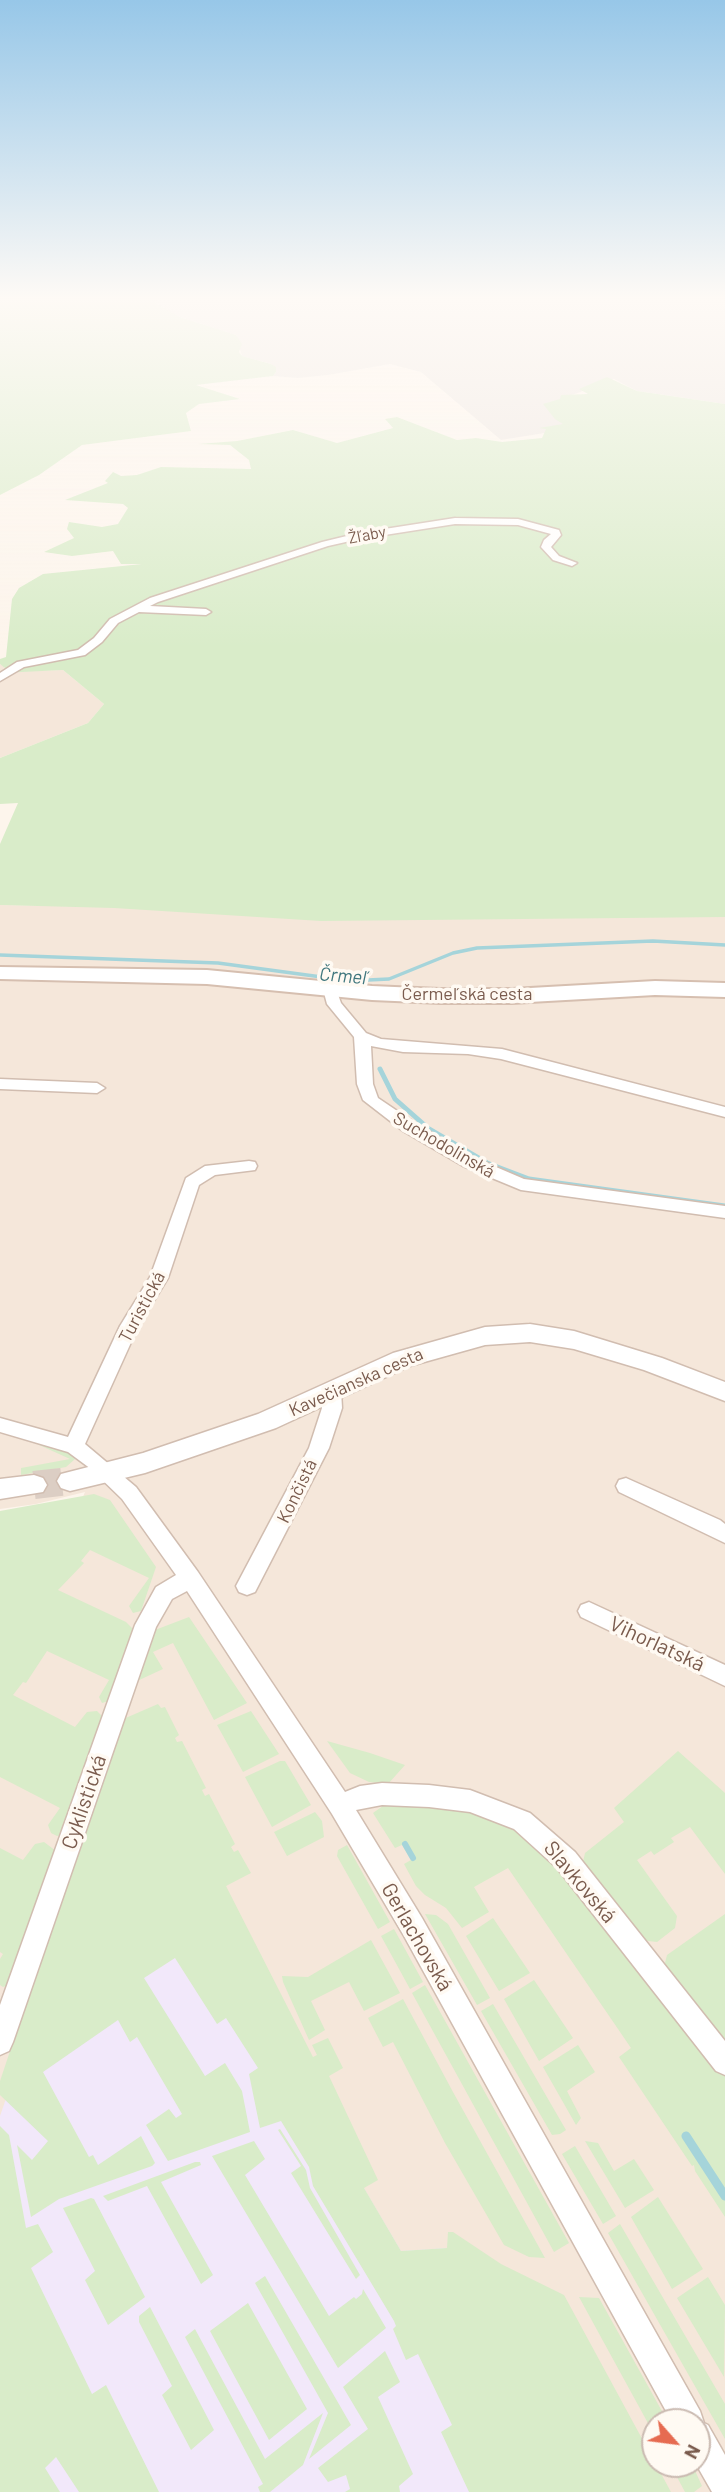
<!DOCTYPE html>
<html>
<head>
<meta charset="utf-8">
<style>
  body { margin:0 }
  #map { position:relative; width:725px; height:2492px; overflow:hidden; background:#fdf5ec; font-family:Barlow,sans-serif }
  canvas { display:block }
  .north { position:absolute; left:641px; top:2408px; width:70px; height:70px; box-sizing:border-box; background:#fffaf3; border:2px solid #cabab1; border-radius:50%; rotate:118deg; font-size:19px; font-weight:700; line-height:28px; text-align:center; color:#7a5b4d }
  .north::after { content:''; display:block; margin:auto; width:24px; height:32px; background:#e66b51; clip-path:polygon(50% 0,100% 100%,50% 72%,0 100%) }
</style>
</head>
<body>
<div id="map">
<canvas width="725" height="2492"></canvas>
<div class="north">N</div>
</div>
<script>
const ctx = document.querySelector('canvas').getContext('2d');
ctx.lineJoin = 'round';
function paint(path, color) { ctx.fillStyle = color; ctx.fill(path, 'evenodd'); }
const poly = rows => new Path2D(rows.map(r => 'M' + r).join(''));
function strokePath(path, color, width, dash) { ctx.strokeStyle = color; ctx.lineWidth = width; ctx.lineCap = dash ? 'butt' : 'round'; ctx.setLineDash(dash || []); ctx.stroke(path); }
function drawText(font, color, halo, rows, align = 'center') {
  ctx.font = font + ' Barlow,sans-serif'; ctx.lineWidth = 7; ctx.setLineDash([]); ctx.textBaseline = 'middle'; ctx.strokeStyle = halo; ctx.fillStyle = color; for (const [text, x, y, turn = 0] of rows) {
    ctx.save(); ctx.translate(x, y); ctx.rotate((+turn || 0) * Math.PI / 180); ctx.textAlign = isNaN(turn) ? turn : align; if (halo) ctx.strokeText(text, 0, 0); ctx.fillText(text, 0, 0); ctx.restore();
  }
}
paint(poly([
  [0,664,5,666,2,672,63,670,104,704,88,723,0,758],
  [0,905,725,917,725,2492,0,2492,0,1692,85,1492,36,1504,0,1509],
  [655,2422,697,2422,697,2464,655,2464]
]), '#f5e7da');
paint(poly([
  [153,299,725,299,725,404,637,391,614,379,567,397,570,429,501,440,421,372,390,364,328,375,298,378,273,376,276,372,271,364,242,356,236,335,180,317,157,304]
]), '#ede6e1');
paint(poly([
  [121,1777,401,2251,447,2248,656,2492,0,2492,0,2116,116,1781]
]), '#f2e8fa');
paint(poly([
  [0,299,153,299,157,304,180,317,236,335,242,344,239,352,242,356,271,364,276,367,276,372,273,376,196,385,240,399,199,404,186,413,191,431,82,445,39,475,0,495],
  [607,377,637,391,725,404,725,917,321,921,114,908,0,905,0,844,18,803,0,804,0,758,88,723,104,704,63,670,1,673,5,668,0,664,0,659,6,657,12,599,19,588,43,574,142,564,121,564,113,551,72,556,44,552,74,538,67,529,69,522,102,527,118,524,128,508,123,504,65,500,108,483,105,481,113,472,121,476,137,475,161,467,251,469,249,460,230,445,198,444,237,441,293,430,337,443,393,428,385,419,397,417,457,440,476,438,502,442,542,438,546,429,539,428,563,424,555,419,543,404,560,399,561,395,588,394,579,389],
  [40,1440,69,1449,75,1459,66,1467,21,1475,21,1468,70,1459,37,1444],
  [94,1494,110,1500,156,1567,141,1611,133,1613,129,1606,149,1578,90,1550,81,1561,84,1563,58,1590,126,1622,134,1630,109,1701,102,1703,99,1697,109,1680,47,1651,26,1683,23,1682,13,1695,75,1727,87,1712,97,1711,103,1717,62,1835,57,1836,51,1833,48,1825,60,1808,0,1777,0,1511],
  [189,1617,247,1703,214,1720,173,1643,153,1652,163,1669,135,1682,155,1630],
  [158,1704,161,1708,165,1707,179,1735,175,1738,177,1742,182,1741,206,1788,202,1790,205,1796,209,1794,235,1844,231,1847,234,1852,238,1850,251,1873,226,1886,313,2057,317,2055,312,2045,328,2038,343,2068,329,2076,378,2180,364,2188,401,2251,447,2248,448,2232,453,2232,501,2264,564,2295,671,2492,469,2492,441,2432,452,2425,418,2354,406,2360,393,2329,396,2326,394,2321,313,2186,309,2167,281,2121,260,2128,249,2074,258,2068,226,2018,217,2024,175,1958,144,1978,205,2076,225,2063,242,2091,250,2132,168,2161,146,2125,169,2109,176,2118,182,2114,137,2037,130,2042,118,2020,43,2072,89,2157,93,2155,98,2165,141,2136,155,2163,152,2166,59,2199,31,2217,17,2145,32,2160,48,2141,0,2095,0,2081,121,1720],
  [251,1711,279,1754,243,1772,217,1725],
  [327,1741,370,1753,405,1765,388,1784,369,1782,350,1773],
  [678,1751,725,1793,725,1874,690,1827,671,1838,674,1842,654,1855,651,1851,637,1860,677,1916,675,1928,657,1942,639,1940,582,1866,585,1853,624,1822,614,1808],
  [280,1761,285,1761,311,1805,272,1827,245,1777],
  [387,1803,453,1804,532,1835,725,2075,725,2217,695,2171,694,2165,692,2166,619,2057,631,2048,508,1868,474,1887,489,1912,462,1928,446,1908,425,1895,416,1886,404,1864,411,1860,402,1845,395,1848,373,1813],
  [315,1812,322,1821,324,1837,287,1856,274,1832],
  [44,1842,56,1851,9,1985,3,1987,0,1985,0,1959,3,1954,0,1952,0,1848,23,1860,35,1844],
  [347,1845,390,1922,378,1929,337,1856,338,1850],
  [425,1914,436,1915,448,1924,490,1998,477,2005],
  [725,1914,725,2050,663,1971,667,1955],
  [493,1918,530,1973,499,1991,466,1936],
  [394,1929,423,1982,410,1989,381,1936],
  [371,1940,400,1993,364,2011,349,1982,311,2001,325,2030,309,2040,283,1982,282,1976,308,1977],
  [534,1980,573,2038,539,2061,504,1999],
  [425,1985,569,2243,554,2252,412,1993],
  [403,1999,453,2092,545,2258,529,2257,504,2245,445,2143,393,2042,383,2047,368,2018],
  [493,2004,566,2130,560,2134,552,2135,481,2011],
  [578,2045,595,2072,567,2091,581,2118,576,2125,543,2067],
  [0,2126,9,2135,26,2228,38,2224,53,2252,31,2268,92,2394,106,2385,159,2492,79,2492,56,2457,45,2468,60,2492,0,2492],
  [280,2129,306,2170,310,2188,360,2275,356,2279,291,2173,301,2166,278,2130],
  [254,2141,265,2159,245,2175,329,2316,354,2297,356,2299,362,2294,363,2289,386,2328,338,2368,212,2156],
  [585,2141,598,2143,614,2171,634,2159,654,2190,625,2208],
  [575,2146,616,2216,603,2224,562,2154],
  [195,2162,200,2162,201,2165,161,2182,213,2275,201,2284,147,2186,108,2201,103,2196],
  [658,2197,703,2269,672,2289,631,2217],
  [91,2198,94,2199,145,2297,108,2325,85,2280,95,2271,63,2208],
  [620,2224,725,2404,725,2439,608,2233],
  [265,2276,351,2425,309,2459,328,2413,255,2283],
  [708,2277,725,2305,724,2377,677,2298],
  [579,2297,599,2298,668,2422,655,2422,655,2436],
  [248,2303,307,2409,269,2440,210,2331],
  [150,2307,214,2430,191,2450,162,2395,172,2386,139,2322,139,2316],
  [195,2329,265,2459,323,2413,303,2465,270,2492,260,2492,258,2487,263,2484,185,2337],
  [385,2351,400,2382,378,2397,413,2474,399,2486,400,2492,345,2492,350,2489,346,2475,328,2482,318,2468,368,2429,343,2387],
  [670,2464,692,2464,702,2486,694,2492,685,2492]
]), '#d9ecc9');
strokePath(poly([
  [0,955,218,963,329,978,368,980,389,979,453,953,477,948,653,941,725,945]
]), '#a5d4da', 3.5);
strokePath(poly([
  [380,1069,395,1099,429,1129,487,1163,529,1179,725,1206]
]), '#a5d4da', 5);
strokePath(poly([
  [405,1844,413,1858]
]), '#a5d4da', 6);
strokePath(poly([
  [686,2136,725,2196]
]), '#a5d4da', 9);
strokePath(poly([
  [34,1485,70,1481]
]), '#dccec4', 28, [28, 14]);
const minor = poly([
  [455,518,518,519,559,530,561,535,551,547,559,556,577,563,572,566,553,560,541,547,544,540,551,534,518,525,455,524,359,539,328,546,158,602,150,606,206,609,211,612,206,615,139,612,118,623,102,642,85,655,24,667,0,681,0,673,17,662,78,650,94,638,110,619,150,598,322,542,359,533,455,518],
  [330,985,335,986,341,1003,366,1033,381,1039,502,1049,725,1107,725,1117,501,1059,468,1054,403,1052,371,1046,373,1084,378,1098,415,1123,475,1158,524,1179,725,1206,725,1218,521,1190,463,1166,403,1131,363,1100,357,1084,354,1037,327,1004,323,989,330,985],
  [0,1079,97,1083,105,1088,97,1093,0,1089,0,1079],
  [249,1161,255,1162,257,1166,255,1170,215,1175,199,1185,168,1278,138,1327,85,1444,136,1487,198,1572,345,1792,360,1786,382,1783,429,1785,470,1790,530,1813,575,1852,725,2041,725,2075,716,2071,557,1868,514,1829,470,1812,429,1807,382,1805,356,1810,422,1918,700,2411,704,2423,708,2425,725,2455,725,2492,712,2492,696,2464,697,2422,672,2422,404,1936,332,1814,187,1591,172,1599,156,1627,13,2042,9,2051,0,2055,0,2005,135,1625,156,1587,176,1575,122,1499,91,1469,68,1452,0,1432,0,1418,68,1437,120,1326,150,1277,186,1178,205,1166,249,1161],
  [331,1384,338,1386,341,1391,342,1408,329,1448,255,1592,247,1595,239,1592,236,1586,309,1448,322,1408,321,1391,324,1386,331,1384],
  [626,1478,720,1520,725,1524,725,1543,619,1492,616,1486,619,1480,626,1478],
  [589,1602,725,1665,725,1686,581,1617,578,1611,581,1605,589,1602]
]);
const tertiary = poly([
  [530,1324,574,1331,662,1358,725,1382,725,1401,644,1370,574,1349,530,1342,485,1345,410,1366,276,1428,145,1473,70,1491,61,1488,57,1481,61,1474,143,1453,258,1414,393,1353,485,1327,530,1324],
  [34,1475,43,1478,47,1485,43,1492,0,1499,0,1479,34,1475]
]);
const secondary = poly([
  [0,967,207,970,372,986,440,989,512,989,655,981,725,983,725,997,655,995,512,1003,440,1003,372,1000,207,984,0,979,0,967]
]);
strokePath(minor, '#d1bdb0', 3);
strokePath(tertiary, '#d1bdb0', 3);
strokePath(secondary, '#d6bfb0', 4);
paint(minor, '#fff');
paint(tertiary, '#fff');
paint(secondary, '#fff');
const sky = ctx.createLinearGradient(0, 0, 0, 648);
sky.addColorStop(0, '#97c7e8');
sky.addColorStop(0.46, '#fefaf6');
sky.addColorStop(1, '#fefaf600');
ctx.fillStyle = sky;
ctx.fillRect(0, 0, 725, 648);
drawText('16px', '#7a5b4d', '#fffaf3', [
  ["Žľaby",367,535,-11]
]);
drawText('18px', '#7a5b4d', '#fffaf3', [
  ["Čermeľská cesta",467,994],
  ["Suchodolinská",444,1145,30],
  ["Turistická",142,1307,-62],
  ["Kavečianska cesta",356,1382,-24],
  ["Končistá",297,1491,-64]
]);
drawText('italic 19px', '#40777e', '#fffaf3', [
  ["Črmeľ",344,976,5]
]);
drawText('21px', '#7a5b4d', '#fffaf3', [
  ["Vihorlatská",657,1644,25],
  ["Cyklistická",84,1802,-71],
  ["Slavkovská",580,1882,50],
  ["Gerlachovská",417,1937,60]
]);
</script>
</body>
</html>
